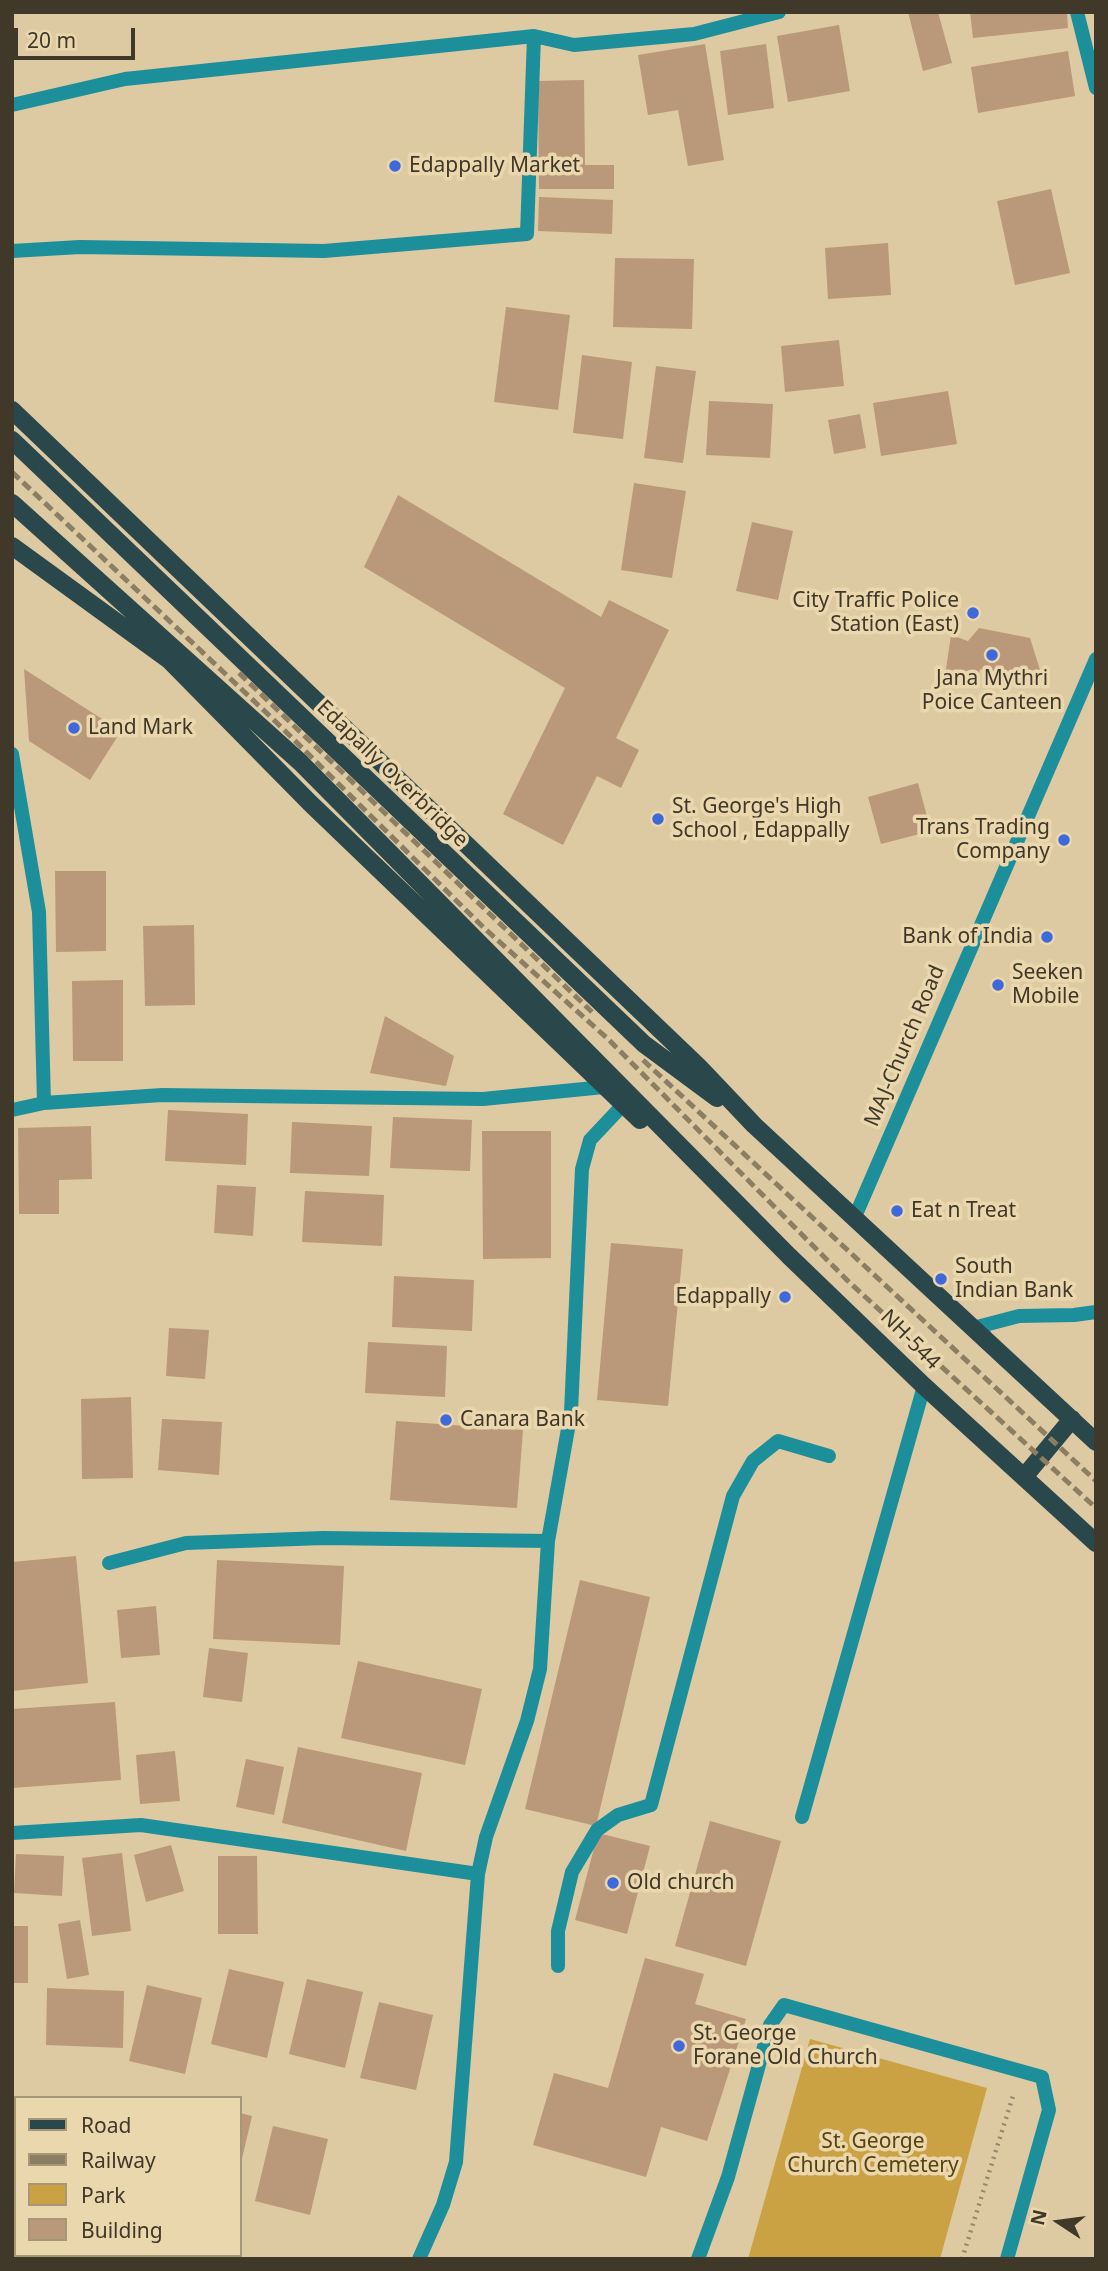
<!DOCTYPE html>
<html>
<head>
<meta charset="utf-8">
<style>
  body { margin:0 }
  #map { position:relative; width:1108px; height:2271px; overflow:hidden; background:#ddcaa2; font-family:"Noto Sans",sans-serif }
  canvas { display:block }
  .frame { position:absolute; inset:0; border:14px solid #403828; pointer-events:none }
  .legend { position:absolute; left:14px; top:2096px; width:228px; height:161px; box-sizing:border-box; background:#ead7ae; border:2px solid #a69778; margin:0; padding:9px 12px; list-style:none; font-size:21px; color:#403828 }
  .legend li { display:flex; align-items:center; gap:14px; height:35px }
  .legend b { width:35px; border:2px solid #a69778 }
  .north { position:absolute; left:1024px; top:2187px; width:70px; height:70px; -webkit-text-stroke:5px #ead7ae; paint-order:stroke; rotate:283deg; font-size:19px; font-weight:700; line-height:28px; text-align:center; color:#403828 }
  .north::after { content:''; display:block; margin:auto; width:24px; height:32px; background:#403828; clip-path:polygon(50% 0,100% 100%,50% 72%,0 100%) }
  .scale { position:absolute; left:14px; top:28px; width:121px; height:32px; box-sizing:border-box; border:4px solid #403828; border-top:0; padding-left:9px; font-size:21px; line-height:24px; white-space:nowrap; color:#403828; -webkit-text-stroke:5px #ead7ae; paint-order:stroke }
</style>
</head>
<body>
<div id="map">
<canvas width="1108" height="2271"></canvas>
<div class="frame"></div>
<ul class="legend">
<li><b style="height:9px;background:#2a474b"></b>Road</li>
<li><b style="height:9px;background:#8b7e63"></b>Railway</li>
<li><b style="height:19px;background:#cba243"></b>Park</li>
<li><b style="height:19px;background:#b9997a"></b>Building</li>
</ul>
<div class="north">N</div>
<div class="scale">20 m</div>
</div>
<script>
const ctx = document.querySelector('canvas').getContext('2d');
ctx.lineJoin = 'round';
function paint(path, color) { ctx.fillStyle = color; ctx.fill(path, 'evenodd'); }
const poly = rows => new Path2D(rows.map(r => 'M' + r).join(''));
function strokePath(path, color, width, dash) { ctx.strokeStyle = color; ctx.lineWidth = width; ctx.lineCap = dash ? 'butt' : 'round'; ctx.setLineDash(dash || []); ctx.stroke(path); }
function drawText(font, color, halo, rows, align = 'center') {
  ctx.font = font + ' "Noto Sans",sans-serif'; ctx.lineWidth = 7; ctx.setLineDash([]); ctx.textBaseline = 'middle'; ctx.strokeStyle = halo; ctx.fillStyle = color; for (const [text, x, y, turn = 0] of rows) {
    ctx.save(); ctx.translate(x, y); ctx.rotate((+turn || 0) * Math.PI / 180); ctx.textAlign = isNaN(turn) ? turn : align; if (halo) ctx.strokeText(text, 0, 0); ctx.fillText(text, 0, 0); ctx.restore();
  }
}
paint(poly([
  [810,2039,987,2088,940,2259,748,2259]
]), '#cba243');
paint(poly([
  [908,12,938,12,952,63,923,71],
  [970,12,1067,12,1068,28,973,38],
  [839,25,850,91,788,102,777,36],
  [705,44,724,160,688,166,678,110,648,115,638,55],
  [766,44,774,108,728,115,720,51],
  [1068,51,1075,96,978,113,971,67],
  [584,80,585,165,614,165,614,189,539,189,538,81],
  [1051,189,1070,273,1015,285,997,201],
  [539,197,613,200,612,234,538,231],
  [888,243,891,295,828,299,825,248],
  [615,258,694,259,692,329,613,327],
  [506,307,570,315,558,410,494,402],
  [839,340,844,386,785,392,781,346],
  [582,355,632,362,623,439,573,433],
  [656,366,696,371,683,463,644,458],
  [948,391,957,444,881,456,873,403],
  [709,401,773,404,770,458,706,455],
  [860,414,866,448,834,454,828,420],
  [634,483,686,491,672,578,621,570],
  [398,495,601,617,609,600,669,630,616,738,639,750,621,788,597,776,563,845,503,814,565,688,364,567],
  [752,522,793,531,778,600,736,591],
  [979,628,1030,638,1045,686,980,669,977,681,944,683,951,635,968,641],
  [24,669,121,731,90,780,29,741],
  [918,783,931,831,881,844,868,797],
  [55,871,106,871,106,951,56,952],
  [194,925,195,1005,145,1006,143,926],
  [123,980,123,1061,73,1061,72,981],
  [385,1016,454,1056,446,1086,370,1073],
  [168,1110,248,1114,246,1165,165,1161],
  [393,1117,472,1120,470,1171,390,1168],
  [292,1122,372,1126,369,1176,290,1173],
  [91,1126,92,1179,59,1180,59,1214,19,1214,18,1128],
  [482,1131,551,1131,551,1258,483,1259],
  [217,1185,256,1187,253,1236,214,1233],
  [305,1191,384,1195,382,1246,302,1242],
  [611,1243,683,1249,668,1406,597,1400],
  [394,1276,474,1280,472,1331,392,1327],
  [169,1328,209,1330,205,1379,166,1376],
  [368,1342,447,1346,445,1397,365,1393],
  [131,1397,133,1478,82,1479,81,1399],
  [162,1419,222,1422,219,1475,158,1470],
  [396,1421,523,1430,517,1508,390,1500],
  [76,1556,88,1683,12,1691,12,1562],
  [217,1560,344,1566,340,1645,213,1639],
  [580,1580,650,1597,596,1826,525,1809],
  [156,1606,160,1655,121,1658,117,1610],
  [209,1648,248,1653,242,1702,203,1697],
  [358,1661,482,1689,465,1765,341,1738],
  [115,1702,121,1780,12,1788,12,1709],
  [298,1747,422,1773,406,1851,282,1823],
  [175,1751,180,1801,140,1804,136,1755],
  [246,1759,284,1767,274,1815,236,1807],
  [710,1821,781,1841,746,1966,675,1946],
  [598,1833,650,1846,627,1934,575,1920],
  [171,1845,184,1891,146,1902,134,1855],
  [122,1853,131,1931,92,1936,82,1858],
  [16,1854,64,1856,62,1896,14,1893],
  [218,1856,257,1856,258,1934,218,1934],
  [80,1920,89,1975,67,1979,58,1924],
  [12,1926,28,1926,28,1983,12,1983],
  [645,1958,704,1974,695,2004,746,2019,707,2141,661,2127,646,2177,533,2145,554,2073,608,2088],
  [229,1969,284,1982,267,2058,211,2044],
  [307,1979,363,1992,345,2068,289,2054],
  [147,1985,202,1998,185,2074,129,2061],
  [47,1988,124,1991,123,2048,46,2045],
  [379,2002,433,2015,416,2090,360,2078],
  [240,2113,252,2116,241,2163,240,2163],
  [273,2126,328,2139,310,2215,255,2201]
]), '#b9997a');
strokePath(poly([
  [962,2259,1013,2096]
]), '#96886b', 4.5, [2, 5]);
strokePath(poly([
  [802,1817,924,1386],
  [558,1966,558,1931,572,1872,597,1830,618,1815,651,1805,733,1496,753,1461,778,1441,829,1456],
  [698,2259,728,2177,770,2025,784,2005,1042,2077,1049,2110,1007,2259]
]), '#1d8f9b', 14);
strokePath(poly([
  [984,1334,977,1327,1019,1316,1074,1315,1096,1312]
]), '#1d8f9b', 14);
strokePath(poly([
  [12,105,125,79,534,36,574,45,694,34,779,12],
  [12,251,80,247,324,251,527,234,534,36],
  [12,754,39,912,44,1103],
  [12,1110,44,1103,162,1095,483,1099,604,1087],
  [854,1219,1096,659],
  [109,1563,186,1543,323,1538,548,1541],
  [12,1833,141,1825,478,1874],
  [419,2259,443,2205,456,2162,478,1874,486,1837,527,1721,540,1669,548,1541,571,1412,582,1169,590,1140,623,1105]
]), '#1d8f9b', 14);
strokePath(poly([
  [1077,12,1096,88]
]), '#1d8f9b', 14);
strokePath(poly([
  [12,410,699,1067,754,1125,1096,1442],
  [12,440,644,1044,717,1098],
  [12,503,300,762,789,1256,924,1386,1096,1543],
  [12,546,169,660,310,803,640,1120],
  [1024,1477,1072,1419]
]), '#2a474b', 18);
strokePath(poly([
  [12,472,273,719,484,928,608,1039,849,1282,1096,1508],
  [239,673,592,1012],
  [643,1060,1096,1481]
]), '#8b7e63', 5, [10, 5]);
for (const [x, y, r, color] of [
  [395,166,7,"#3f69da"],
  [973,613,7,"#3f69da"],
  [992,655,7,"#3f69da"],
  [74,728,7,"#3f69da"],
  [658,819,7,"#3f69da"],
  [1064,840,7,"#3f69da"],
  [1047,937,7,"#3f69da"],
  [998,985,7,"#3f69da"],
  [897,1211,7,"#3f69da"],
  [941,1279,7,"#3f69da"],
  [785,1297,7,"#3f69da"],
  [446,1420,7,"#3f69da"],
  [613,1883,7,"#3f69da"],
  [679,2046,7,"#3f69da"]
]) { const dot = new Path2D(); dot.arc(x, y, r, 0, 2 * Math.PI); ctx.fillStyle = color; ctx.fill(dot); strokePath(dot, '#ead7ae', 2.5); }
drawText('21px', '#403828', '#ead7ae', [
  ["Edappally Market",409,166],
  ["City Traffic Police",959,601,"right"],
  ["Station (East)",959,625,"right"],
  ["Jana Mythri",992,679,"center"],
  ["Poice Canteen",992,703,"center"],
  ["Land Mark",88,728],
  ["St. George's High",672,807],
  ["School , Edappally",672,831],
  ["Trans Trading",1050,828,"right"],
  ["Company",1050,852,"right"],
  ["Bank of India",1033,937,"right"],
  ["Seeken",1012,973],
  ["Mobile",1012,997],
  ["Eat n Treat",911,1211],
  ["South",955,1267],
  ["Indian Bank",955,1291],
  ["Edappally",771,1297,"right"],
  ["Canara Bank",460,1420],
  ["Old church",627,1883],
  ["St. George",693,2034],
  ["Forane Old Church",693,2058]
], 'left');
drawText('21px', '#403828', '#ead7ae', [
  ["Edapally Overbridge",392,774,44],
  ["MAJ-Church Road",905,1046,-67],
  ["NH-544",910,1340,45]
]);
drawText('21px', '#58420d', '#ead7ae', [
  ["St. George",873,2142],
  ["Church Cemetery",873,2166]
]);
</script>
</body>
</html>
